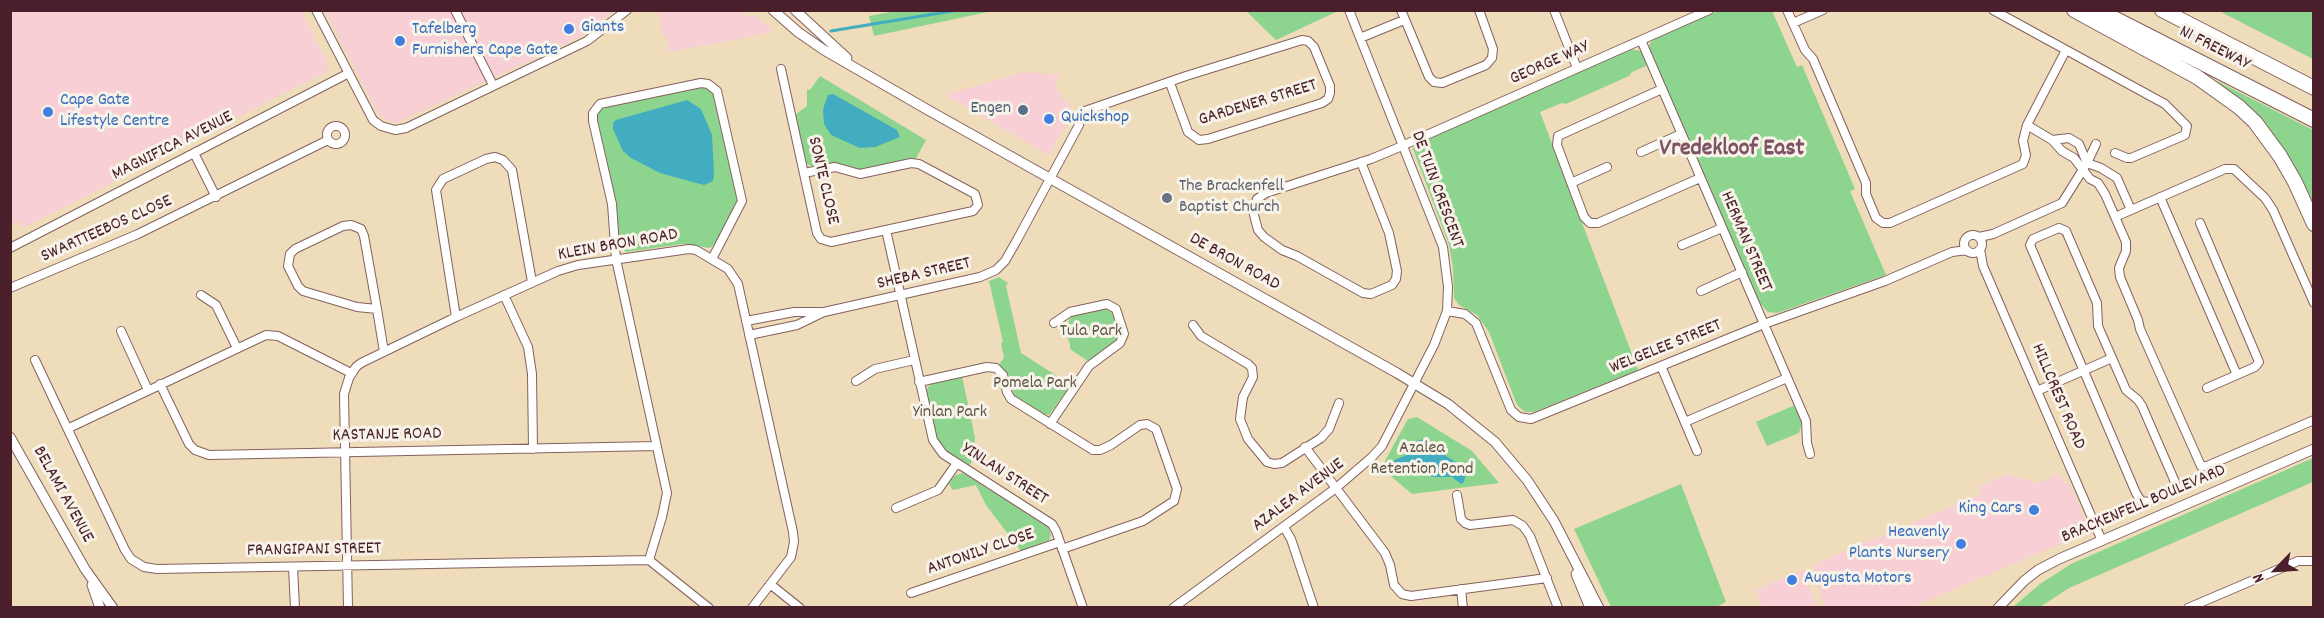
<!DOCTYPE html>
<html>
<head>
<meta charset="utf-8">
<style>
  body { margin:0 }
  #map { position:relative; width:2324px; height:618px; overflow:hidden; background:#efdcba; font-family:Dekko,sans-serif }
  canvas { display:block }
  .frame { position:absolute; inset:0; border:12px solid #4a1f2b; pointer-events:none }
  .north { position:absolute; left:2246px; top:540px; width:60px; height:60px; -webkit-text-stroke:4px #f7f3e8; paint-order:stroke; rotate:245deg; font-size:16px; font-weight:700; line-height:24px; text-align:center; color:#4a1f2b }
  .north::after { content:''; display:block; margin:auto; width:21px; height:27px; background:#4a1f2b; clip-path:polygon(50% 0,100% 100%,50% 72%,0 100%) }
</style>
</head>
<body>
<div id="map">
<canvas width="2324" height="618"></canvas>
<div class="frame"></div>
<div class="north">N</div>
</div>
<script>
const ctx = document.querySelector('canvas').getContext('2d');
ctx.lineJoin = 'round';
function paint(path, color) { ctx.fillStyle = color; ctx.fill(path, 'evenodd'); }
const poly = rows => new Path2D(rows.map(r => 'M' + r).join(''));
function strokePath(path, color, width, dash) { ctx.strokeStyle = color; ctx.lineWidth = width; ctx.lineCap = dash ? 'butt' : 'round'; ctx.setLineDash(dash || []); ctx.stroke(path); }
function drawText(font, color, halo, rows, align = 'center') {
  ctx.font = font + ' Dekko,sans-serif'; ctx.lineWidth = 6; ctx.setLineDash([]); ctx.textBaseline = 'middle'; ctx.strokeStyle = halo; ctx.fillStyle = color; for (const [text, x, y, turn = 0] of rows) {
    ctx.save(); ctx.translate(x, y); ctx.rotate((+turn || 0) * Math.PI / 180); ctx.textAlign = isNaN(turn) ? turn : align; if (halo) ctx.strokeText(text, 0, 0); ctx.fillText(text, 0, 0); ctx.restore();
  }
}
paint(poly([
  [11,10,301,11,328,64,326,72,168,153,161,154,146,149,119,162,118,160,116,162,123,177,23,228,19,221,11,225],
  [325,11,614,11,580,37,396,123,390,122,379,115],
  [658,11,741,11,746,16,755,15,774,32,669,52,666,34,663,35],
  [1024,72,1060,75,1055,85,1062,98,1069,102,1072,112,1049,155,945,95],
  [2008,474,2038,483,2059,474,2063,483,2069,483,2087,526,2084,534,1912,607,1824,607,1813,565,1981,494,1978,487],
  [1802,570,1818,607,1762,607,1755,590]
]), '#f7cfd5');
paint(poly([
  [902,10,993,10,993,11,874,36,869,16],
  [1246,11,1338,11,1276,40],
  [1718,11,1772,11,1797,67,1802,65,1855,189,1850,191,1886,275,1777,313,1768,312,1758,301,1649,50,1650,43,1657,37],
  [2219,11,2313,11,2313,59],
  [1630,49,1641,51,1648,65,1632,72,1629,76,1566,104,1562,103,1540,112,1638,370,1534,412,1525,412,1517,405,1489,332,1477,315,1459,305,1454,298,1453,268,1449,245,1413,149,1415,145,1422,140],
  [820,76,926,140,915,160,862,170,838,163,814,167,808,165,805,160,795,115,807,106,807,89,810,90],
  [2209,77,2313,130,2313,214,2290,165,2207,80],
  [702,87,713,92,715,95,738,199,737,205,716,243,710,248,682,244,626,252,619,246,616,203,597,118,598,112,606,105],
  [999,277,1008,283,1006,286,1021,353,1071,385,1049,415,1043,414,1014,395,1007,373,999,364,1004,358,1001,343,1003,342,989,281],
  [1105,308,1114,314,1120,334,1117,340,1088,361,1070,349,1070,344,1065,331,1071,316],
  [962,376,975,438,972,462,969,466,948,452,937,439,926,394,928,387,934,382],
  [1795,405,1802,422,1799,433,1767,446,1756,422],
  [1417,417,1472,451,1499,483,1412,494,1381,468,1408,419],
  [2313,458,2313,482,2069,588,2040,607,2013,607,2040,584,2071,564],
  [963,473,1048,527,1051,534,1049,540,1021,551,986,505,976,485,953,490,949,484,951,480,956,475],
  [1681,484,1726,602,1714,608,1611,607,1574,529]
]), '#8dd48e');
paint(poly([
  [833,94,897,130,900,137,875,147,860,148,831,135,824,124,823,109,828,95],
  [687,100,701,109,712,135,714,174,713,181,704,185,660,173,631,158,623,151,613,129,613,123,616,120],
  [1423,439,1437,445,1446,456,1462,466,1466,472,1464,482,1461,484,1452,477,1433,477,1415,472,1395,464,1394,460,1405,456,1417,441]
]), '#42acc1');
strokePath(poly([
  [831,31,958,10]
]), '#42acc1', 3);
const minor = poly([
  [316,10,373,120,381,126,395,130,406,128,587,41,627,10],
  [455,10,493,85],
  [1401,10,1429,77,1434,82,1442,83,1486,65,1492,58,1493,49,1479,10],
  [1554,10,1577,68],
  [1787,10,1805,50,1813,59,1866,183,1866,194,1876,218,1883,223,1890,223,2023,164,2026,155,2023,141,2027,125,2066,50],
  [1993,10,2165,104,2187,126,2185,135,2131,158,2127,158,2115,153],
  [1793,23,1823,10],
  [1360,38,1404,20],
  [1641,40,1806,421,1807,443,1810,454],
  [781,69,817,233,821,239,831,242,973,211,978,205,975,194,919,164,911,163,860,174,835,167,804,173],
  [1662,89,1558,136,1557,145,1584,217,1590,223,1598,223,1700,178],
  [2027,125,2052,140,2062,151,2074,158,2090,179,2098,183,2105,194,2126,242,2126,251,2119,268,2120,277,2138,320,2140,329,2201,466,2207,466,2314,420],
  '327 135a9 9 0 1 1 18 0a9 9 0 1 1-18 0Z',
  [2052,140,2069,138,2079,144,2087,163,2101,168,2117,178,2131,210],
  [1641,152,1681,134],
  [194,153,216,197],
  [1361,162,1389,233,1397,271,1396,279,1392,285,1371,294,1363,293,1297,256,1282,250,1264,237,1258,230,1253,211,1257,199,1266,193,1371,159,1395,149,1709,10],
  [1571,183,1607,167],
  [2160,197,2237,375],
  [2115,217,2225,169,2234,169,2265,198,2273,210,2314,303],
  [2200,223,2259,362,2255,367,2207,388],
  [2059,228,2066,231,2097,303,2098,326,2126,390,2138,400,2142,406,2175,482,2175,487,2171,492,2148,502,2141,501,2136,493,2030,245,2033,239,2059,228],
  [886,230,933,440,943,454,1052,524,1056,531,1083,608],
  '1964 244a9 9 0 1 1 18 0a9 9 0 1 1-18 0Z',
  [1979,237,1993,234,2062,203,2087,163,2096,144],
  [1682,245,1722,228],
  [10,248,349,73],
  [1980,249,1983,266,2102,541],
  [10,288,138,234,328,140],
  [1701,291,1742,272],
  [201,295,216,305,237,348],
  [504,295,528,347,532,374,533,449],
  [377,309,357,307,303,291,298,286,288,266,290,254,295,249,343,226,351,225,361,229,364,236,377,309,384,352],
  [1447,311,1465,314,1476,323,1511,410,1519,417,1531,419,1764,324,1885,281,1952,252,1967,250],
  [456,317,436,190,443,179,486,159,495,157,503,160,512,170,532,282],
  [746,321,794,312,820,312],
  [1193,325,1201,336,1248,364,1252,368,1253,377,1243,397,1240,419,1248,439,1267,462,1274,464,1282,463,1321,438,1329,429,1339,403],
  [121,331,148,390],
  [749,335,797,325,824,312,980,277,996,270,1005,261,1017,240,1079,125,1082,112,1186,76,1302,40,1308,41,1314,47,1330,86,1330,93,1328,99,1322,103,1208,139,1199,140,1188,132,1170,83],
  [35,360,125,550,131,559,144,567,157,569,649,560],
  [1661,366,1697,451],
  [856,381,875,369,914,360],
  [919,382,987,367,996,368,1003,375,1007,392,1011,399,1093,450,1100,450,1111,445,1140,425,1147,424,1156,429,1177,489,1174,501,1143,521,1062,549],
  [160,384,189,444,195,450,209,455,656,446],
  [2037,391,2112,358],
  [1685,422,1787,378],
  [1050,424,1089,366,1120,343,1124,334,1116,309,1107,304,1070,312,1054,323],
  [69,428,266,335,278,336,351,373],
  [1305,447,1385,553,1390,565,1394,585,1402,594,1411,596,1547,578],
  [1457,495,1461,519,1465,523,1470,525,1513,520,1523,526,1530,536,1558,608],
  [896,508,938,490,957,463],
  [1284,527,1291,539,1314,608],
  [649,560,662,517,667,493,616,259,612,204,593,121,593,113,600,104,701,83,708,84,717,91,742,201,712,259],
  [649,560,709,608],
  [293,567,295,608],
  [770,584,800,608],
  [1461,589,1463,608],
  [911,593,1060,542],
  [348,608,344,394,349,378,356,367,361,363,456,317,558,271,578,265,689,249,696,250,728,269,738,284,793,532,794,542,791,557,752,608],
  [1173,608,1336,488,1372,457,1382,446,1434,345,1447,311,1448,287,1443,247,1349,10],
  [2188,608,2298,561,2314,561]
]);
const tertiary = poly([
  [773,10,798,32,824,50,928,110,1397,373,1448,404,1495,442,1527,480,1554,521,1599,608],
  [795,10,847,58],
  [10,437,85,569,113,608],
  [1576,574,1590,608],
  [92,585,100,608],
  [1998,608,2024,581,2038,570,2059,559,2314,449]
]);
const motorway = poly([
  [2074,10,2197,77,2239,107,2255,122,2280,156,2295,182,2314,224],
  [2098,10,2314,120],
  [2162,10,2314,88]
]);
strokePath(minor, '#84615d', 10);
strokePath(tertiary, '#84615d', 11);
strokePath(motorway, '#84615d', 16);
strokePath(minor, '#fff', 8);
strokePath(tertiary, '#fff', 9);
strokePath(motorway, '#fff', 14);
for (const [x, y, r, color] of [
  [569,29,6,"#3f7fe0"],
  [400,41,6,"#3f7fe0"],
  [1023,110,6,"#5c6f8a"],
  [48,112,6,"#3f7fe0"],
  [1049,119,6,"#3f7fe0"],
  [1167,198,6,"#6b7280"],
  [2034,510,6,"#3f7fe0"],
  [1961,544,6,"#3f7fe0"],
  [1792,580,6,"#3f7fe0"]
]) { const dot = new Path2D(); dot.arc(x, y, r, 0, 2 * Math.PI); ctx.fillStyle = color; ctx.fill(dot); strokePath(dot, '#f7f3e8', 2); }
drawText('18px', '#366cbe', '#f7f3e8', [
  ["Giants",581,29],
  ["Tafelberg",412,31],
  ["Furnishers Cape Gate",412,52],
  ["Cape Gate",60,102],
  ["Lifestyle Centre",60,123],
  ["Quickshop",1061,119],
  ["King Cars",2022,510,"right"],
  ["Heavenly",1949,534,"right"],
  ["Plants Nursery",1949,555,"right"],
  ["Augusta Motors",1804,580]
], 'left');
drawText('18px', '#4a1f2b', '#f7f3e8', [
  ["N1 FREEWAY",2214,49,27],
  ["GEORGE WAY",1550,64,-24],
  ["GARDENER STREET",1258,104,-17],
  ["MAGNIFICA AVENUE",173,147,-27],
  ["SONTE CLOSE",822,181,77],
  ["DE TUIN CRESCENT",1436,190,70],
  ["SWARTTEEBOS CLOSE",107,230,-24],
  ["HERMAN STREET",1745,242,67],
  ["KLEIN BRON ROAD",618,246,-10],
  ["DE BRON ROAD",1234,263,29],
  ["SHEBA STREET",924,275,-13],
  ["WELGELEE STREET",1666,348,-22],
  ["HILLCREST ROAD",2057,397,67],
  ["KASTANJE ROAD",387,436,-1],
  ["YINLAN STREET",1004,475,33],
  ["BELAMI AVENUE",62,495,61],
  ["AZALEA AVENUE",1299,496,-37],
  ["BRACKENFELL BOULEVARD",2144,505,-23],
  ["FRANGIPANI STREET",314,551,-1],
  ["ANTONILY CLOSE",981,553,-19]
]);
drawText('18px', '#4e5e75', '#f7f3e8', [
  ["Engen",1011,110]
], 'right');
drawText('18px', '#5b616d', '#f7f3e8', [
  ["The Brackenfell",1179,188],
  ["Baptist Church",1179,209]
], 'left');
drawText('18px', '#5e5549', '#f7f3e8', [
  ["Tula Park",1091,333],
  ["Pomela Park",1035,385],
  ["Yinlan Park",950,414],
  ["Azalea",1422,450],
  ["Retention Pond",1422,471]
]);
drawText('bold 24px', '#7d5265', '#f7f3e8', [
  ["Vredekloof East",1732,151]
]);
</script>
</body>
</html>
